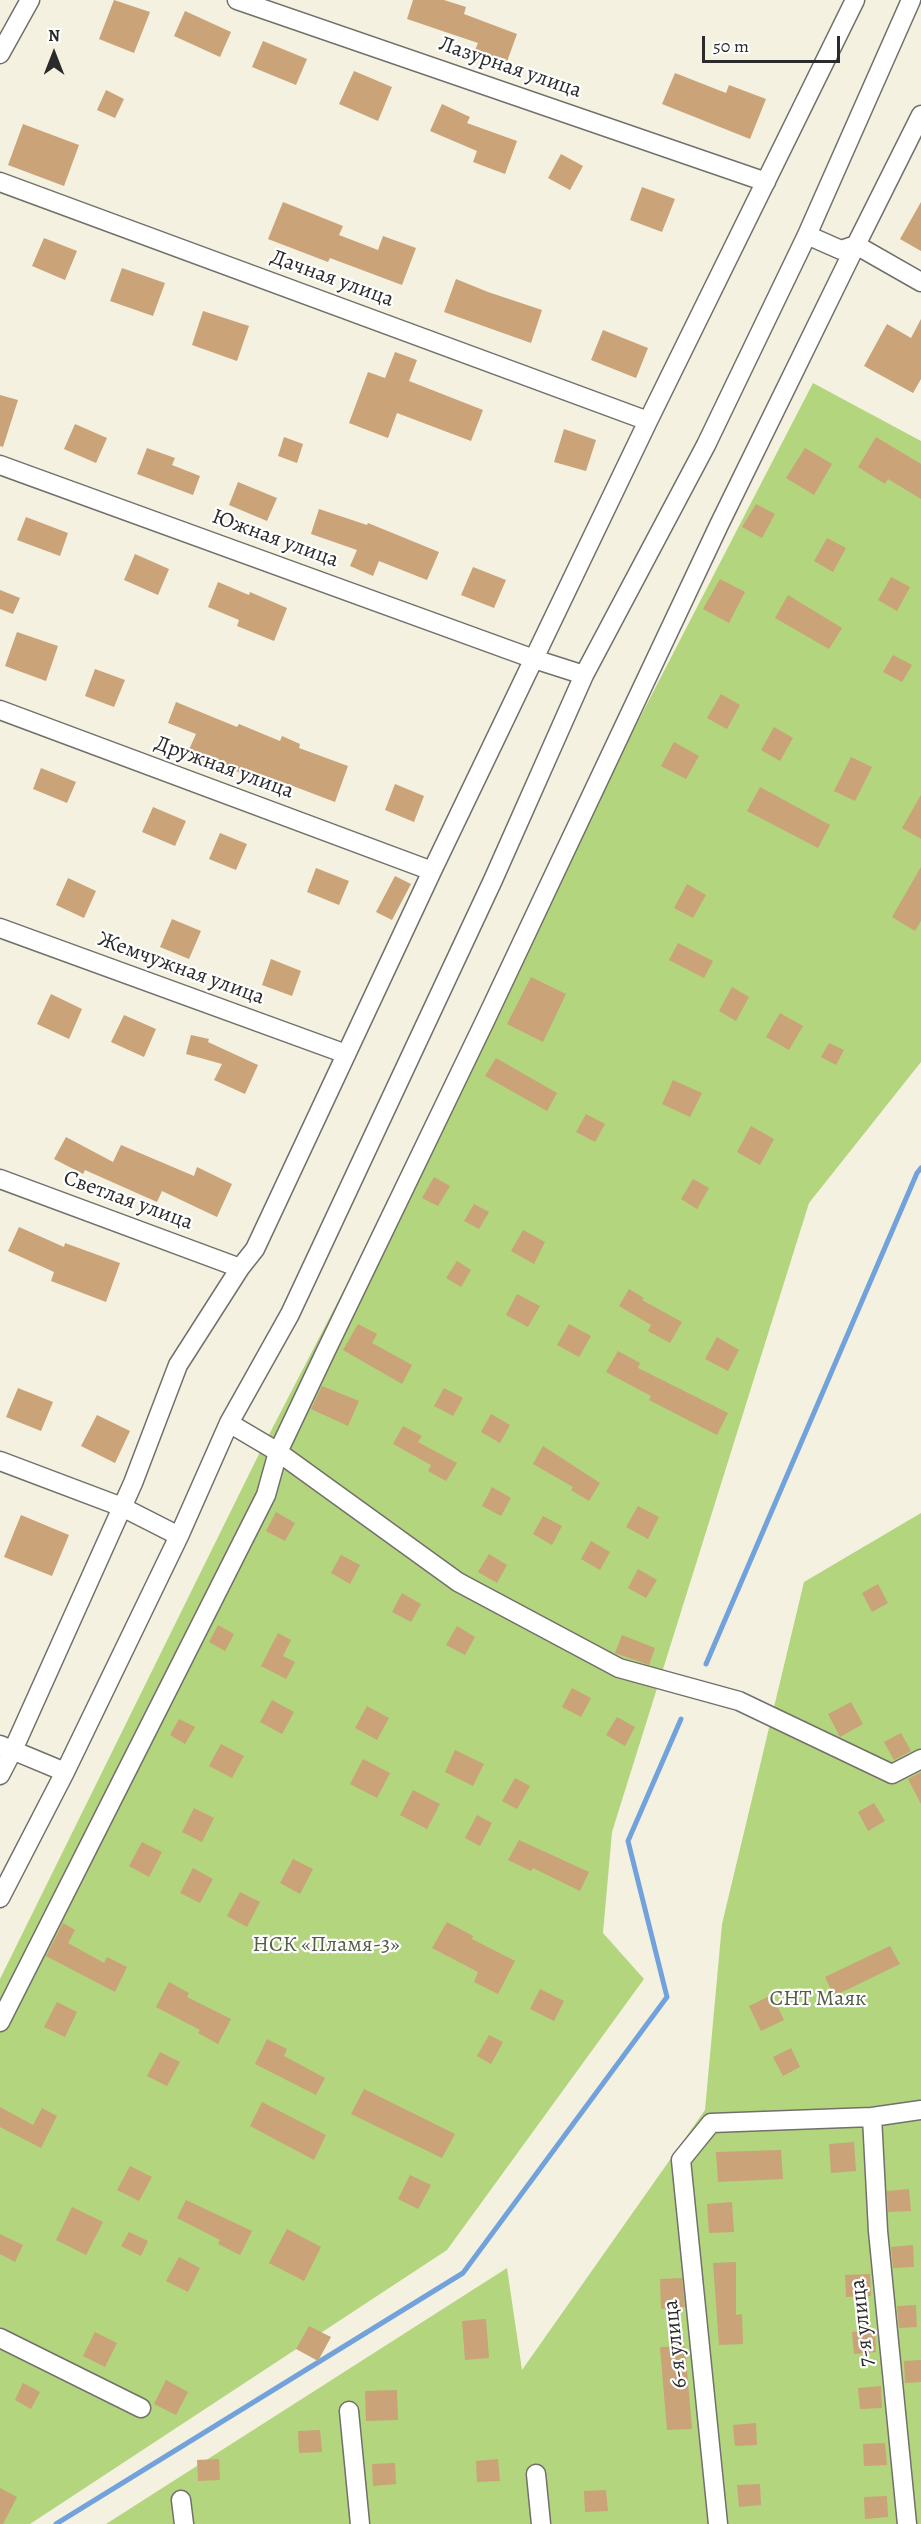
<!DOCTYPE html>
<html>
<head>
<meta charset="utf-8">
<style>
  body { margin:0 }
  #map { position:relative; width:921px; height:2524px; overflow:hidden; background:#f4f1e0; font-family:Alegreya,serif }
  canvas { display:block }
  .north { position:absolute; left:24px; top:24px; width:60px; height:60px; -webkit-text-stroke:4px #fff; paint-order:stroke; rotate:0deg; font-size:16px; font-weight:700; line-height:24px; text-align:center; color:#2b2b2b }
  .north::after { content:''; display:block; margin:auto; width:21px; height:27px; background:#2b2b2b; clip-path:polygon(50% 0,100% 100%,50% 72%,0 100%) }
  .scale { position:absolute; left:702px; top:36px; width:138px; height:27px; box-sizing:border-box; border:3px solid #2b2b2b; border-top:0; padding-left:8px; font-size:18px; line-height:21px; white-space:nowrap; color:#2b2b2b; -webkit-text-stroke:4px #fff; paint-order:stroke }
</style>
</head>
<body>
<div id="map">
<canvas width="921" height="2524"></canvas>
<div class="north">N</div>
<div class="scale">50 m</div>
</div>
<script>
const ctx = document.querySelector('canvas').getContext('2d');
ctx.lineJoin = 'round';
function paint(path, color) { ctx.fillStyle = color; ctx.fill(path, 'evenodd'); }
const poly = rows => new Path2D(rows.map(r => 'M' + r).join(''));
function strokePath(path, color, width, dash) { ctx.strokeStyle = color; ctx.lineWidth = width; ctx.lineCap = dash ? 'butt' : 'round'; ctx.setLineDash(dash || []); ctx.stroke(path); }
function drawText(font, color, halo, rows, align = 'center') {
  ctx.font = font + ' Alegreya,serif'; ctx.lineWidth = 4.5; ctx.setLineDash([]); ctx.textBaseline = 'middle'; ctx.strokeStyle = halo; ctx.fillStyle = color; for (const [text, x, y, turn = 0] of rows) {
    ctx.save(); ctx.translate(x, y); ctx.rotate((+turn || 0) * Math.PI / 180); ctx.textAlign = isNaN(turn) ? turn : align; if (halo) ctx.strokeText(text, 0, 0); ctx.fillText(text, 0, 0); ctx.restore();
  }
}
paint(poly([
  [813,383,921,441,921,1062,809,1203,612,1832,603,1933,644,1979,447,2250,30,2524,0,2524,0,1979,259,1454],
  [921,1513,921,2524,106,2524,507,2268,522,2370,705,2110,722,1924,804,1582]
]), '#b3d57d');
strokePath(poly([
  [706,1664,917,1173,921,1168],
  [56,2524,463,2273,667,1997,628,1841,681,1719]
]), '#72a2dc', 5);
paint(poly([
  [114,0,150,12,134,53,99,39],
  [413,0,444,0,466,7,464,14,517,34,505,67,473,55,478,43,407,19],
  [185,11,231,32,220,57,174,36],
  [263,41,307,59,296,85,252,67],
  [354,71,392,87,378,121,339,104],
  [675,73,726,93,729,85,766,99,750,139,662,104],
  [106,90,124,99,115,118,97,110],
  [442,104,470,117,467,123,517,141,505,174,473,162,477,151,430,131],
  [23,124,79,145,64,186,8,165],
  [561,154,583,166,570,190,548,178],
  [642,187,675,199,662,232,630,220],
  [283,202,343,226,339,235,378,250,383,236,416,248,402,285,330,258,328,262,268,239],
  [921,202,921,251,900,239],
  [44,238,77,251,65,280,32,266],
  [122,268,165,283,153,316,110,301],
  [456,279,488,292,542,310,531,343,444,312],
  [203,311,249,326,237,361,192,345],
  [921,319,921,379,913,393,864,366,887,324,911,338],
  [603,330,648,348,636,378,591,360],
  [395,352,417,360,409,381,483,410,471,441,397,413,388,438,349,423,368,372,385,378],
  [0,395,18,400,3,447,0,446],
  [75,424,107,438,96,463,64,449],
  [564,429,596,440,586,471,554,462],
  [284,437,303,444,297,463,278,456],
  [876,437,921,464,921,499,888,479,885,484,858,467],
  [147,448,175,458,172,465,200,476,193,495,137,474],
  [805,448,832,464,814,495,786,478],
  [238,482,277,498,267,521,229,505],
  [756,504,775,514,762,538,742,527],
  [319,509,367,525,368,523,439,552,427,580,379,561,373,576,350,566,357,550,311,534],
  [26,517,68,533,60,556,17,540],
  [827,538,846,548,833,572,814,561],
  [135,554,169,569,158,595,124,580],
  [473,567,506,580,494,608,461,595],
  [891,577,910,587,897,611,878,600],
  [720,579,745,592,729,623,703,609],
  [218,582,249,595,250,592,287,608,274,641,237,626,239,620,208,607],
  [0,590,20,598,13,614,0,609],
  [788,595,842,628,829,649,775,618],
  [17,632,58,646,46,681,5,666],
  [893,655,912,665,902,682,883,672],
  [95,669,125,680,114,707,85,696],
  [721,694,740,705,727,729,707,718],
  [176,702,237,727,239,724,280,741,282,736,300,744,299,748,348,766,335,802,285,783,282,790,207,759,206,762,187,754,196,734,168,723],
  [774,727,793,738,780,761,761,750],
  [674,742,699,756,686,779,661,766],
  [851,757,872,767,855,801,834,791],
  [41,768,76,782,67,803,33,789],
  [395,784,424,796,414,822,385,810],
  [760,787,830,825,818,848,747,811],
  [921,795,921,839,902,828],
  [153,807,186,821,175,846,142,832],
  [220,833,247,844,236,870,209,859],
  [921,867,921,921,915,931,892,917],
  [316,868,349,881,339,905,307,892],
  [395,876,411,884,392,920,376,912],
  [68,878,96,891,84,918,56,905],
  [687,884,706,895,693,918,674,908],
  [172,919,201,931,189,959,160,947],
  [678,943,713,961,704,978,669,960],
  [271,959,301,971,292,996,262,985],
  [531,977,566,994,543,1042,507,1024],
  [732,987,749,997,736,1021,719,1011],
  [51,994,82,1009,69,1039,37,1024],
  [780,1013,803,1026,789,1050,766,1037],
  [124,1015,156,1029,144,1057,111,1042],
  [191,1035,209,1039,208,1042,258,1065,245,1094,214,1080,222,1064,186,1054],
  [829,1043,844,1050,836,1065,821,1057],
  [496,1058,557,1093,547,1111,485,1076],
  [673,1080,702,1093,690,1117,662,1104],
  [586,1114,605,1124,595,1142,576,1132],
  [751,1126,774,1139,760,1165,737,1152],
  [66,1137,113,1162,121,1145,194,1176,197,1167,232,1184,217,1217,162,1191,157,1202,85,1170,83,1174,54,1159],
  [434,1177,450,1186,438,1206,422,1198],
  [693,1179,709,1188,697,1209,681,1199],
  [474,1204,489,1212,479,1229,464,1221],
  [19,1227,64,1247,65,1243,120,1263,106,1302,51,1281,54,1272,8,1251],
  [523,1230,545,1242,534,1264,511,1251],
  [457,1261,471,1270,461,1287,446,1278],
  [629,1289,644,1298,642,1300,682,1322,670,1343,648,1331,651,1325,619,1306],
  [517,1294,540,1306,528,1327,506,1315],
  [358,1324,377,1334,372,1343,412,1365,402,1384,343,1350],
  [569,1324,591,1336,579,1357,557,1345],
  [717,1337,739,1350,728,1371,705,1359],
  [618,1351,640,1363,638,1368,728,1413,717,1435,649,1400,651,1396,606,1372],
  [322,1386,359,1401,348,1426,311,1409],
  [18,1388,53,1402,41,1431,6,1417],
  [444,1388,463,1398,453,1416,434,1406],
  [491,1414,510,1425,500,1443,481,1432],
  [97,1415,130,1431,115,1463,81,1446],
  [403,1426,422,1436,418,1442,457,1463,446,1481,428,1471,431,1465,393,1444],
  [543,1446,600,1483,589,1501,571,1490,573,1487,533,1464],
  [492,1487,511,1498,501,1516,482,1506],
  [638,1506,659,1517,648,1539,626,1527],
  [276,1512,295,1523,285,1541,266,1531],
  [21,1515,69,1535,52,1576,4,1557],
  [543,1516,562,1526,552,1545,533,1534],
  [591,1541,610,1552,600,1570,581,1559],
  [489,1554,507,1565,497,1583,478,1572],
  [341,1555,360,1565,350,1584,331,1573],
  [638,1569,657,1580,646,1598,628,1588],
  [878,1584,888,1603,872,1612,862,1593],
  [402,1593,421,1604,411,1622,392,1612],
  [218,1625,234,1634,225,1651,209,1642],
  [457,1626,475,1637,465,1655,446,1645],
  [278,1633,291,1640,283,1656,295,1662,286,1679,261,1666],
  [622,1635,655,1648,649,1665,615,1653],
  [572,1688,591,1698,581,1717,562,1707],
  [272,1700,294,1712,282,1734,260,1722],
  [851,1702,863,1724,840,1737,828,1714],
  [367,1706,389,1718,377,1740,355,1728],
  [617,1717,635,1727,625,1746,606,1735],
  [179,1719,195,1727,185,1744,170,1735],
  [901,1733,911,1751,894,1760,884,1742],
  [221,1744,244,1756,232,1778,209,1766],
  [455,1750,484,1764,473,1786,445,1772],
  [363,1759,390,1773,377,1798,350,1784],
  [921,1772,921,1804,908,1779],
  [515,1778,530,1786,517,1809,502,1801],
  [413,1790,440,1804,427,1829,400,1815],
  [874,1803,885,1821,868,1831,858,1812],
  [194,1808,214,1818,202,1842,182,1832],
  [477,1815,492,1823,480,1846,465,1838],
  [519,1840,589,1872,580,1891,533,1868,531,1871,508,1860],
  [142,1842,162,1852,149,1877,129,1866],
  [293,1859,313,1869,300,1894,280,1883],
  [193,1868,213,1879,200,1903,180,1893],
  [240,1892,260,1902,247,1927,227,1916],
  [447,1922,473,1936,472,1939,515,1961,498,1994,474,1982,478,1972,432,1948],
  [63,1923,75,1930,68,1943,104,1963,107,1957,127,1967,115,1992,46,1956],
  [890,1946,900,1964,834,1996,825,1977],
  [169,1982,189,1993,187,1997,231,2019,218,2044,198,2033,200,2030,156,2007],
  [540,1989,564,2001,554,2021,530,2009],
  [772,1995,784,2020,761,2031,749,2006],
  [57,2002,77,2012,65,2037,44,2027],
  [489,2035,503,2042,491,2064,477,2056],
  [267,2039,287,2049,284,2056,325,2078,316,2095,255,2064],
  [791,2048,800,2067,783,2076,773,2057],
  [160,2052,180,2062,167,2086,147,2076],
  [364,2089,455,2134,442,2158,351,2114],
  [262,2102,326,2135,314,2160,250,2126],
  [0,2107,33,2125,42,2108,57,2116,41,2148,0,2127],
  [854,2142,856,2171,831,2173,829,2144],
  [781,2150,783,2179,718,2182,716,2152],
  [130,2166,152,2177,139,2201,117,2190],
  [410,2175,431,2185,418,2209,398,2199],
  [909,2189,911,2211,888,2212,887,2191],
  [186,2200,252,2231,240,2255,218,2244,220,2240,177,2218],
  [732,2202,734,2232,709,2233,707,2204],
  [72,2207,103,2222,86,2255,56,2240],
  [287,2229,321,2247,304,2281,269,2263],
  [129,2232,148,2241,141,2256,121,2246],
  [0,2234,23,2245,15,2262,0,2254],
  [913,2245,914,2267,893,2268,891,2247],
  [179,2257,200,2268,188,2292,166,2281],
  [736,2262,736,2315,742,2314,743,2344,719,2345,713,2263],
  [870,2274,871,2296,846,2297,845,2275],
  [682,2278,685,2307,661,2309,660,2279],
  [916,2305,917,2327,899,2328,897,2306],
  [486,2319,489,2358,465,2360,462,2321],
  [309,2326,331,2337,318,2361,296,2349],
  [875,2330,876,2352,854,2354,852,2332],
  [95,2332,117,2343,105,2367,83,2356],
  [685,2346,692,2429,667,2430,660,2347],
  [921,2360,921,2382,905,2383,904,2361],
  [166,2380,188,2392,176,2415,154,2404],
  [23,2383,40,2392,31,2409,15,2400],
  [881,2386,882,2408,860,2409,858,2388],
  [397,2390,398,2420,366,2421,365,2391],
  [756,2423,757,2445,735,2446,733,2425],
  [320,2430,322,2452,299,2453,298,2431],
  [885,2443,887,2465,864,2466,863,2444],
  [219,2459,220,2480,198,2481,197,2460],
  [498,2459,500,2481,477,2482,476,2461],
  [395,2463,396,2484,373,2486,372,2464],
  [760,2484,761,2505,739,2507,737,2485],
  [0,2488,17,2497,3,2524,0,2524],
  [606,2490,608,2511,585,2512,584,2491],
  [887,2496,888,2517,865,2519,864,2497]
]), '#caa378');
const minor = poly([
  [237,0,766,182],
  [0,54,30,0],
  [921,115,856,245,921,282],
  [0,182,648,421],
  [0,465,534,659,584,675],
  [0,710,432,871],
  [0,928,346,1054],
  [0,1179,240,1268],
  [229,1423,278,1452,458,1582,619,1668,739,1701,892,1774,921,1759],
  [0,1461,122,1507,179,1536],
  [0,1745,65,1772],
  [0,1775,13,1750,133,1483,178,1365,240,1268,255,1249,432,871,648,421,855,0],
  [0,1898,65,1772,179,1536,229,1423,290,1314,493,880,584,675,706,445,807,235,911,0],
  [0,2022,266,1495,278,1452,324,1355,485,1021,719,525,856,245,841,250,807,235],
  [872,2117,878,2231,907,2524],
  [0,2338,141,2408],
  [349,2411,360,2524],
  [536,2474,541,2524],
  [181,2500,184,2524],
  [718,2524,681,2160,711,2123,872,2117,921,2110]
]);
strokePath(minor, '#71706a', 21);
strokePath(minor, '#fff', 18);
drawText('22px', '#2b2b2b', '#fff', [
  ["Лазурная улица",510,68,19],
  ["Дачная улица",332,279,20],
  ["Южная улица",275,539,20],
  ["Дружная улица",224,768,20],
  ["Жемчужная улица",181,969,20],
  ["Светлая улица",128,1201,20],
  ["7-я улица",863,2323,-96],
  ["6-я улица",676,2344,-96]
]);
drawText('22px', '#545e44', '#fff', [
  ["НСК «Пламя-3»",326,1946],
  ["СНТ Маяк",818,2000]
]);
</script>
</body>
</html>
